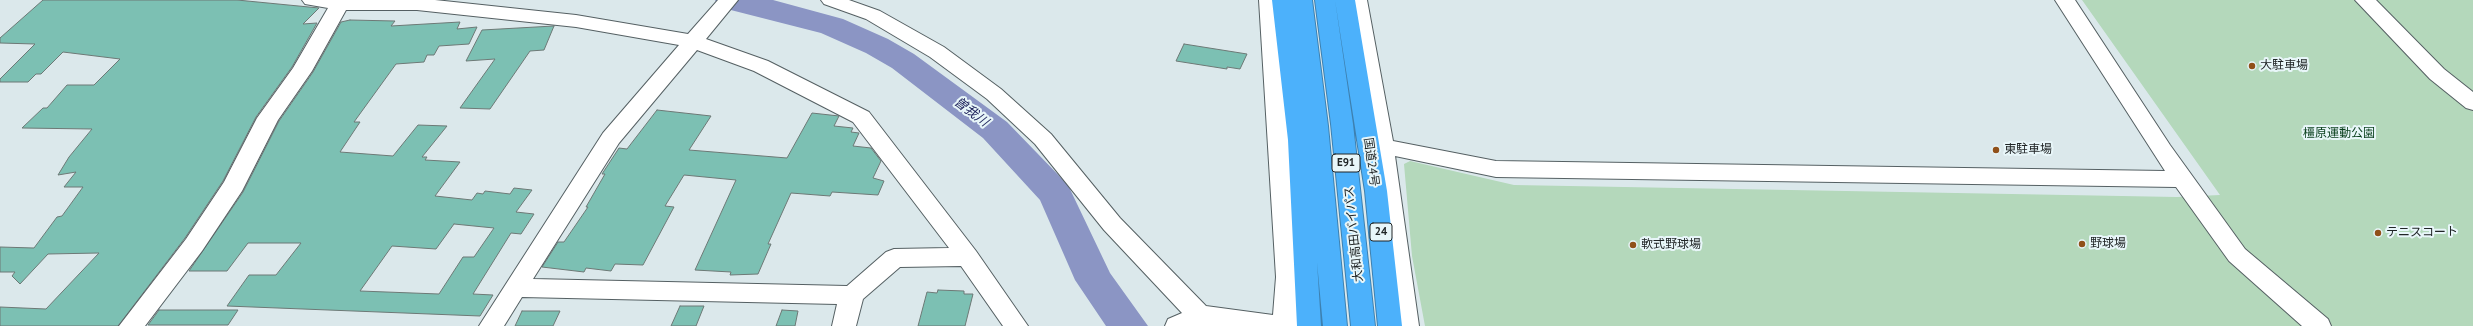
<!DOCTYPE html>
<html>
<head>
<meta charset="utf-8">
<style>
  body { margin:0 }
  canvas { display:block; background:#dbe8eb }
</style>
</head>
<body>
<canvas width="2473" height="326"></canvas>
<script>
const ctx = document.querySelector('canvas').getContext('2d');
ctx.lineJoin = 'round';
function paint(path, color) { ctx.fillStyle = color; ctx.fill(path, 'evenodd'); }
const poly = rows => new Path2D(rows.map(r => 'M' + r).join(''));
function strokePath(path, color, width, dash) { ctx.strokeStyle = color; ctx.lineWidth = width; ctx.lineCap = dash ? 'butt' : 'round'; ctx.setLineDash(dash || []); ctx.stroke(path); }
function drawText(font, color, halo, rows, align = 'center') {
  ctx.font = font + ' "PT Sans","Noto Sans JP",sans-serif'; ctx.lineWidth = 4; ctx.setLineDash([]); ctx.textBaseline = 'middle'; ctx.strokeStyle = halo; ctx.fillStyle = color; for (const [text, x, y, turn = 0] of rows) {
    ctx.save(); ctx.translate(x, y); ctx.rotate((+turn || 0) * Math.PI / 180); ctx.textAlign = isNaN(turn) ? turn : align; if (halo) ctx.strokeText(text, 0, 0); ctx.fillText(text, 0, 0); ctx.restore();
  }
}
paint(poly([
  [2082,0,2473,0,2473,326,1425,326,1412,256,1404,164,1410,161,1514,185,2177,197,2220,195]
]), '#b4d8bb');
paint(poly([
  [715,0,773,0,843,19,888,39,914,54,1007,122,1068,185,1110,273,1148,326,1106,326,1075,280,1040,200,983,138,892,68,866,53,821,33,719,7,715,0]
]), '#8b95c4');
const building = poly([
  [43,0,237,0,319,8,303,24,317,23,292,67,256,117,223,181,185,238,118,326,0,326,0,307,46,309,99,253,48,254,20,284,12,276,15,272,0,272,0,247,34,248,57,217,62,216,83,187,64,187,76,172,58,175,69,157,92,129,22,128,43,108,47,108,67,85,94,85,120,59,63,52,41,74,36,74,28,82,0,82,0,79,35,44,0,43,0,38,43,0],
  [350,20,395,21,391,26,460,22,457,29,477,27,469,44,439,46,434,55,427,55,424,62,396,64,354,122,360,122,340,152,393,156,418,125,447,126,422,157,427,157,425,160,460,162,435,196,472,200,477,193,483,194,485,191,510,194,514,188,532,190,516,212,534,214,521,234,511,233,473,294,493,295,480,316,227,306,249,275,276,275,301,243,248,243,227,271,189,271,243,192,279,121,313,72,341,22,350,20],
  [454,224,494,228,474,257,463,257,439,294,360,291,392,246,436,249,454,224],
  [554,26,544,50,530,51,490,109,460,108,495,59,466,61,482,30,554,26],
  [1184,44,1247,54,1240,69,1227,67,1227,69,1176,61,1184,44],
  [657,110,711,116,689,150,787,158,812,113,839,116,834,126,853,128,851,132,859,133,853,146,871,148,881,161,873,178,884,181,878,195,832,192,830,196,791,193,768,244,771,244,758,274,730,275,731,272,695,270,736,180,684,175,665,206,674,207,643,265,615,264,611,271,586,268,584,272,542,267,558,242,564,242,588,207,586,207,605,174,602,174,619,148,627,149,657,110],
  [938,290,964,291,964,294,973,294,965,326,918,326,927,292,937,293,938,290],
  [680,306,704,306,696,326,671,326,680,306],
  [159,310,238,310,228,325,148,325,159,310],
  [782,310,798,311,795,326,776,326,782,310],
  [522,311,560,311,553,326,515,326,522,311]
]);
paint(building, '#7cc0b3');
strokePath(building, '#6d7976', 1);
const street = poly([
  [302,0,435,0,576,15,688,34,718,0,738,0,706,39,768,61,869,112,976,251,1028,326,1003,326,961,266,900,267,863,299,856,326,832,326,837,304,522,297,504,326,479,326,603,133,679,45,576,27,417,10,346,10,312,71,278,120,242,191,202,251,145,326,119,326,186,239,224,182,257,118,293,68,328,8,305,4,302,0],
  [697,50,754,71,853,122,949,248,894,249,886,252,847,286,533,279,619,143,697,50],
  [821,0,849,0,880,11,944,47,1001,89,1051,134,1120,218,1206,306,1273,315,1276,277,1259,0,1279,0,1300,277,1297,321,1299,326,1165,326,1168,319,1182,313,1104,230,1035,144,987,99,930,57,866,19,824,4,821,0],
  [1347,0,1367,0,1393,141,1496,161,2165,171,2055,0,2075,0,2170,145,2245,249,2328,319,2331,326,2302,326,2229,261,2176,187,1496,177,1395,156,1419,326,1395,326,1372,146,1347,0],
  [2355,0,2376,0,2444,69,2473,92,2473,110,2466,108,2430,79,2355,0]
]);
const highway = poly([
  [1272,0,1292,0,1297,40,1292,0,1312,0,1328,126,1347,326,1323,326,1317,262,1321,326,1297,326,1288,140,1272,0],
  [1315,0,1335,0,1353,124,1375,326,1351,326,1331,124,1315,0],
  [1335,0,1355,0,1387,191,1402,326,1378,326,1365,191,1335,0]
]);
strokePath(street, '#556063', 2);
strokePath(highway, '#3d80b0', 2);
paint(street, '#fff');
paint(highway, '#4cb1fb');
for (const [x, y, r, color] of [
  [2252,66,4,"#905019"],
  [1996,150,4,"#905019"],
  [2378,233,4,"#905019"],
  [2082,244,4,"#905019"],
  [1633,245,4,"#905019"]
]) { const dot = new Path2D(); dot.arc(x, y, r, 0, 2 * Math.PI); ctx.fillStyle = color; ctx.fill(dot); strokePath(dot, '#e8f6f9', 1.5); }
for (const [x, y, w] of [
  [1346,163,28],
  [1381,232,22]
]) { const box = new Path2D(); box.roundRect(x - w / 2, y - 9, w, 18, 3); ctx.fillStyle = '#e8f6f9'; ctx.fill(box); strokePath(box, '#202526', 1); }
drawText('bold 11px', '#202526', null, [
  ["E91",1346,163],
  ["24",1381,232]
]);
drawText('12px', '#202526', '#e8f6f9', [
  ["大駐車場",2260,66],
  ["東駐車場",2004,150],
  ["テニスコート",2386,233],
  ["野球場",2090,244],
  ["軟式野球場",1641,245]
], 'left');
drawText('12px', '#083e1b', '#e8f6f9', [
  ["橿原運動公園",2339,134]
]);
drawText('12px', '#202526', '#e8f6f9', [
  ["国道24号",1371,162,82],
  ["大和高田バイパス",1354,234,-96]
]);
drawText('italic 13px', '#1d215a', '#e8f6f9', [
  ["曽我川",971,112,37]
]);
</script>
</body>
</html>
